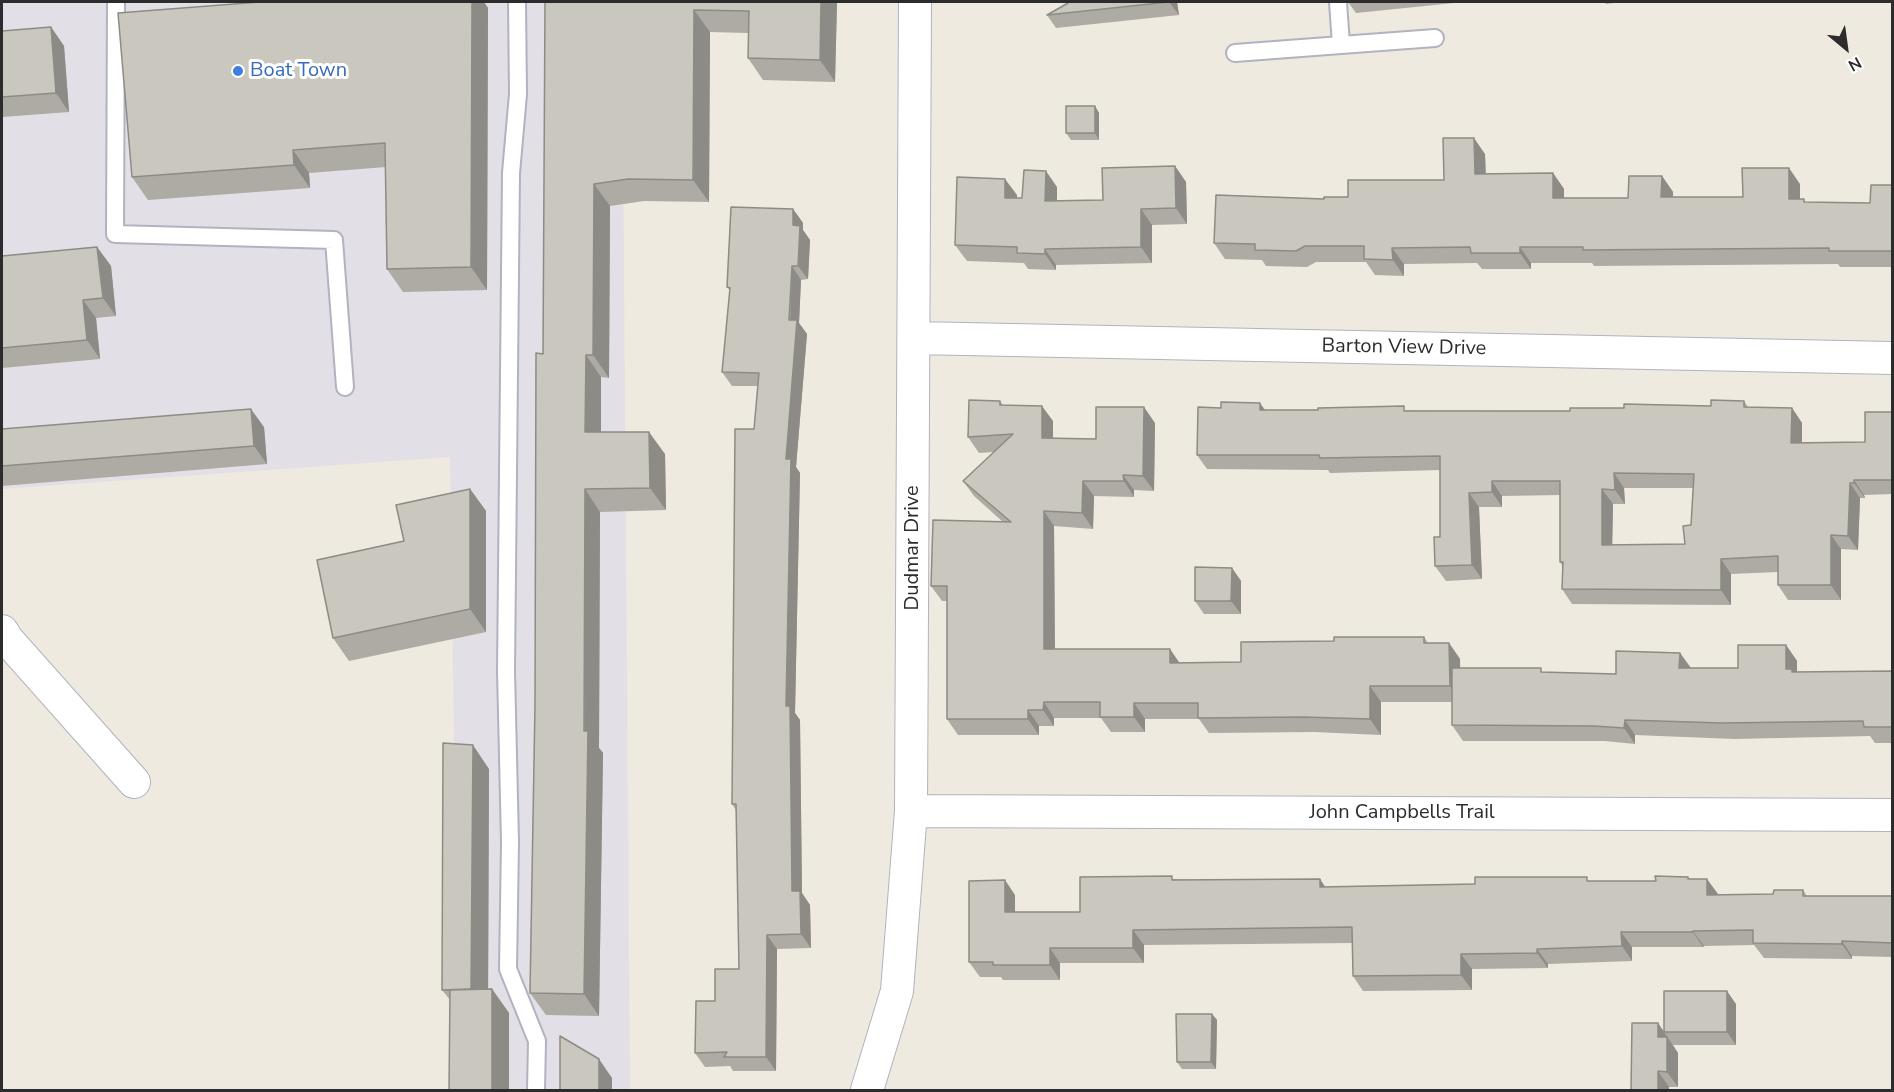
<!DOCTYPE html>
<style>
body{margin:0}
#map{position:relative;width:1894px;height:1092px;overflow:hidden;background:#eeeadf;font-family:"Nunito Sans",sans-serif}
canvas{display:block}
.frame{position:absolute;inset:0;border:3px solid #2c2c2c;pointer-events:none}
.north{position:absolute;left:1816px;top:18px;width:60px;height:60px;-webkit-text-stroke:4px #fff;paint-order:stroke;rotate:151deg;font-size:16px;font-weight:700;line-height:24px;text-align:center;color:#2c2c2c}
.north::after{content:'';display:block;margin:auto;width:21px;height:27px;background:#2c2c2c;clip-path:polygon(50% 0,100% 100%,50% 72%,0 100%)}
</style>
<div id="map">
<canvas width="1894" height="1092"></canvas>
<div class="frame"></div>
<div class="north">N</div>
</div>
<script>
const g = document.querySelector('canvas').getContext('2d');
g.lineJoin = 'round';
function fillPath(path, color) {
  g.fillStyle = color;
  g.fill(path, 'evenodd');
}
function strokePath(path, color, width, dash) {
  g.strokeStyle = color;
  g.lineWidth = width;
  g.lineCap = dash ? 'butt' : 'round';
  g.setLineDash(dash || []);
  g.stroke(path);
}
function write(font, color, halo, rows, align = 'center') {
  g.font = font + ' "Nunito Sans",sans-serif';
  g.lineWidth = 6;
  g.setLineDash([]);
  g.textBaseline = 'middle';
  g.strokeStyle = halo;
  g.fillStyle = color;
  for (const [text, x, y, turn = 0] of rows) {
    g.save();
    g.translate(x, y);
    g.rotate((+turn || 0) * Math.PI / 180);
    g.textAlign = isNaN(turn) ? turn : align;
    if (halo) g.strokeText(text, 0, 0);
    g.fillText(text, 0, 0);
    g.restore();
  }
}
fillPath(new Path2D(`
 M2 2H622L630 1090H459L450 457 2 489Z`), '#e2dfe6');
const service = new Path2D(`
 M116 2 115 234 334 240 345 387
 M517 2 518 94 511 173 506 671 510 842 508 969 537 1041 536 1090
 M1338 2 1341 45 1435 38
 M1235 53 1341 45`);
const minor = new Path2D(`
 M915 338 1892 358
 M2 631 7 639 134 782
 M911 811 1892 815
 M867 1090 897 991 911 811 915 2`);
strokePath(service, '#b2b2c0', 20);
strokePath(minor, '#b2b2c0', 34);
strokePath(service, '#fff', 16);
strokePath(minor, '#fff', 32);
fillPath(new Path2D(`
 M260 2H484L488 8 487 290 403 292 387 269 386 167 309 173 310 188 148 200 132 177Z
 M545 2H837L835 82 763 80 748 58V33L710 32 709 202 644 201 610 206 609 378 601 377V432L665 454 666 510 600 512 599 748 603 753 599 1016 546 1015 530 993 535 704 543 354Z
 M1068 2H1177L1179 15 1056 28 1047 15 1068 3Z
 M1348 2H1464L1356 13Z
 M1604 2H1622L1606 4Z
 M51 27 64 46 69 112 2 117V31Z
 M1095 106 1099 113V140H1071L1066 133Z
 M1485 154 1486 174 1553 173 1564 189V198H1628L1662 176 1673 192V197H1743L1800 184V199L1806 202 1870 203 1893 185V267H1840L1838 264 1594 266 1592 263H1531V269H1482L1477 263 1404 264V276L1375 275 1366 262H1316L1307 267 1266 266 1262 260 1225 259 1214 243 1324 199 1348 197 1444 180Z
 M1175 166 1186 182 1187 224 1152 225V263L1056 265V270L1028 269 1024 263 967 261 955 245 1017 195V198H1022L1057 187V201L1103 200Z
 M793 209 803 223V230L810 240 808 279 801 280 799 323 807 334 796 467 800 473 795 713 800 720 802 893 810 905 811 948 777 949 776 1071H733L730 1066 705 1067 695 1053 715 1001 739 969 736 810 732 804 754 429 758 386H732L722 372 730 291 727 287Z
 M97 247 111 266 116 316 96 318 100 359 2 368V256Z
 M1000 401 1003 405 1053 421V438L1096 439 1155 423 1154 491 1134 490V497L1094 496 1093 529 1054 526 1055 649 1180 663 1241 662 1334 641 1424 637 1428 643H1449L1460 659V668L1545 672 1616 674 1680 653 1690 668H1738L1786 645 1797 661V672L1893 671V743H1875L1870 736 1734 739 1635 735V744L1605 741H1463L1452 725V702H1381V735L1314 732 1209 733 1199 719H1145V732H1111L1101 718H1054V726H1039V735H958L947 719V601H942L931 586 1003 522 974 496 963 481 994 452 979 453 968 437Z
 M1744 401 1748 407 1792 408 1802 423V443L1865 442 1893 412V494L1864 495 1865 498H1860L1858 550 1841 549V600H1788L1778 585V572L1731 574V605L1572 604 1562 589V565L1560 562V495L1502 496V507H1479L1482 579 1446 581 1435 566 1440 537V470L1330 473 1328 470 1207 469 1197 455 1265 410 1570 411 1624 408 1711 406ZM1624 488H1693L1691 525 1685 544 1612 545 1613 504H1625Z
 M264 427 267 464 2 486V429Z
 M470 489 486 511V632L349 661 333 638 404 541Z
 M1232 568 1241 581V614H1204L1195 601Z
 M489 769 488 989H492L509 1013V1090H449L450 1000 442 990Z
 M1688 877 1689 879 1718 895 1773 894 1803 890 1807 896H1892L1893 886V957L1852 956V959L1764 958 1754 945 1704 946 1703 947H1632V961L1548 964V968L1472 969V990L1363 991 1353 976V943L1144 945V963H1060V980H1003L1001 977H980L969 962 1015 895V912H1080L1174 879 1326 887 1590 881H1656Z
 M1736 1004V1045H1673L1678 1053V1087H1669V1090H1631L1658 1023 1664 1032Z
 M1212 1014 1217 1020 1216 1069H1182L1177 1062Z`), '#adaba3');
fillPath(new Path2D(`
 M472 2H484L488 8 487 290 471 267Z
 M821 2H837L835 82 820 60Z
 M1169 2H1177L1179 15Z
 M694 10 710 32 709 202 693 180Z
 M51 27 64 46 69 112 56 93Z
 M1095 106 1099 113V140L1095 133Z
 M1474 138 1485 154 1486 190 1475 174Z
 M293 150 309 173 310 188 294 165Z
 M1175 166 1186 182 1187 224 1176 208Z
 M1789 168 1800 184V215L1789 199Z
 M1046 171 1057 187V217L1045 201Z
 M1553 173 1564 189V214L1553 198Z
 M1662 176 1673 192V213L1661 197Z
 M1005 179 1017 195 1016 214 1005 198Z
 M594 184 610 206 609 378 593 355Z
 M793 209 803 223V230L810 240 808 279 798 266 793 225Z
 M1141 209 1152 225V263L1141 247Z
 M97 247 111 266 116 316 103 298Z
 M1520 247 1531 263V269L1520 253Z
 M1392 248 1404 264V276L1393 260Z
 M1045 249 1056 265V270L1045 254Z
 M792 266 801 280 799 323 807 334 796 467 800 473 795 713 800 720 802 893 810 905 811 948 801 934 792 891 786 706V459Z
 M83 300 96 318 100 359 87 340Z
 M586 355 601 377V454L585 432Z
 M1260 403 1270 417 1260 410Z
 M1042 406 1053 421V454L1042 438Z
 M1144 407 1155 423 1154 491 1143 476Z
 M1792 408 1802 423V457L1791 443Z
 M251 409 264 427 267 464 254 446Z
 M649 432 665 454 666 510 650 488Z
 M1614 473 1624 488 1625 504 1615 490Z
 M1123 475 1134 490V497L1124 481Z
 M1854 480 1864 495 1865 498 1854 483Z
 M1083 481 1094 496 1093 529 1082 513Z
 M1492 481 1502 496V507L1492 492Z
 M1850 483 1860 498 1858 550 1848 536Z
 M470 489 486 511V632L470 609Z
 M585 489 600 512 599 748 603 753 599 1016 584 994Z
 M1602 489 1613 504 1612 559 1602 545Z
 M1469 493 1479 507 1482 579 1472 565Z
 M1044 511 1054 526 1055 665 1044 649Z
 M1831 535 1841 549V600L1831 585Z
 M1721 559 1731 574V605L1721 590Z
 M1232 568 1241 581V614L1231 601Z
 M1449 643 1460 659 1461 702 1450 686Z
 M1786 645 1797 661V676L1786 669Z
 M1170 649 1181 665 1170 663Z
 M1680 653 1691 668H1679Z
 M1370 686 1381 702V735L1370 719Z
 M1044 702 1054 718V726L1043 710Z
 M1134 703 1145 719V732L1134 717Z
 M1028 710 1039 726V735L1028 719Z
 M1625 720 1635 735V744L1624 728Z
 M473 745 489 769 488 1013 471 989Z
 M1320 879 1330 894 1320 887Z
 M1707 879 1718 894V910L1707 895Z
 M1005 880 1015 895V927L1005 912Z
 M1133 930 1144 945V963L1133 948Z
 M1693 931 1704 946 1703 947 1693 932Z
 M1621 932 1632 947V961L1622 946Z
 M767 935 777 949 776 1071 766 1057Z
 M1842 941 1852 956V959L1842 944Z
 M1050 948 1060 963V980L1050 965Z
 M1537 949 1548 964V968L1537 953Z
 M1461 954 1472 969V990L1461 975Z
 M492 989 509 1013V1090H492Z
 M1727 991 1736 1004V1045L1727 1032Z
 M1212 1014 1217 1020 1216 1069 1211 1062Z
 M1658 1023 1678 1053V1087L1667 1072 1658 1037Z
 M599 1059 612 1078V1090H599Z
 M1658 1071 1669 1087V1090H1658Z`), '#8d8b85');
const building = new Path2D(`
 M260 2H472L471 267 387 269 385 143 293 150 294 165 132 177 118 13Z
 M545 2H821L820 60 748 58 749 11 694 10 693 180 628 179 594 184 593 355H586L585 432H649L650 488 585 489 584 731H588L584 994 530 993 535 704 536 353 543 354Z
 M1068 2H1169L1047 15 1068 3Z
 M51 27 56 93 2 97V31Z
 M1066 106H1095V133H1066Z
 M1443 138H1474L1475 174 1553 173V198H1628L1629 176H1662L1661 197H1743L1742 168H1789V199H1804V202L1870 203 1871 185H1893V251H1829V248L1583 250V247H1520V253H1471L1470 247 1392 248 1393 260 1364 259V246H1305L1296 251 1255 250V244L1214 243 1216 195 1324 199V197H1348V180H1444Z
 M1175 166 1176 208 1141 209V247L1045 249V254L1017 253V247L955 245 957 177 1005 179V198H1022L1024 170 1046 171 1045 201 1103 200 1102 168Z
 M731 207 793 209V225L800 226 798 266H792L789 320H797L786 459H791L786 706H790L792 891H800L801 934 767 935 766 1057H724L727 1052 695 1053 696 1001H715V969H739L736 804H732L735 429H754L759 373 722 372 730 288 727 287Z
 M97 247 103 298 83 300 87 340 2 348V256Z
 M969 400 1000 401V405L1042 406V438L1096 439V407H1144L1143 476 1123 475 1124 481H1083L1082 513 1044 511V649H1170V663L1241 662V642L1334 641V637H1424V643H1449L1450 686H1370V719L1303 717 1198 718V703H1134V717H1100V702H1044L1043 710H1028V719H947V586H931L933 520 1011 522 963 481 1013 434 968 437Z
 M1711 400 1744 401V407L1792 408 1791 443 1865 442V412H1893V480H1854V483H1850L1848 536 1831 535V585H1778V556L1721 559V590L1562 589 1563 562H1560V481H1492V492L1469 493 1472 565 1435 566 1434 537H1440V456L1320 458 1319 455H1197L1198 407 1221 408V402L1260 403V410H1318V408L1404 406V411H1570V408H1624V404L1711 406ZM1614 473 1694 474 1691 525 1683 526 1685 544 1602 545V489L1615 490Z
 M251 409 254 446 2 466V429Z
 M470 489V609L333 638 317 560 404 541 396 505Z
 M1195 567 1232 568 1231 601H1195Z
 M1738 645H1786V669H1792V672L1893 671V727H1864L1863 721 1723 723 1625 720 1624 728 1594 726 1452 725V668H1541V672L1616 674V651L1680 653 1679 668H1738Z
 M443 743 473 745 471 989 442 990Z
 M1172 876V880L1320 879V887L1475 884V877H1587V881H1656L1655 876 1688 877V879H1707V895L1773 894 1774 890H1803V896H1892L1893 886V943L1842 941V944L1753 943V930L1693 931V932H1621L1622 946 1537 949V953L1461 954V975L1353 976 1352 927 1133 930V948H1050V965H993V962H969V881L1005 880V912H1080V877Z
 M492 989V1090H449L450 990Z
 M1664 991H1727V1032H1664Z
 M1176 1014H1212L1211 1062H1177Z
 M1632 1023H1658V1037H1667V1072L1658 1071V1090H1631Z
 M560 1036 599 1059V1090H560Z`);
fillPath(building, '#c9c7be');
strokePath(building, '#8d8b85', 1.5);
for (const [x, y, r, color] of [
 [238,71,6,"#3f7fe0"]
]) {
  const dot = new Path2D();
  dot.arc(x, y, r, 0, 2 * Math.PI);
  g.fillStyle = color;
  g.fill(dot);
  strokePath(dot, '#fff', 2);
}
write('20px', '#366cbe', '#fff', [
 ["Boat Town",250,71]
], 'left');
write('20px', '#2c2c2c', '#fff', [
 ["Barton View Drive",1404,348,1],
 ["Dudmar Drive",913,548,-90],
 ["John Campbells Trail",1402,813]
]);
</script>
